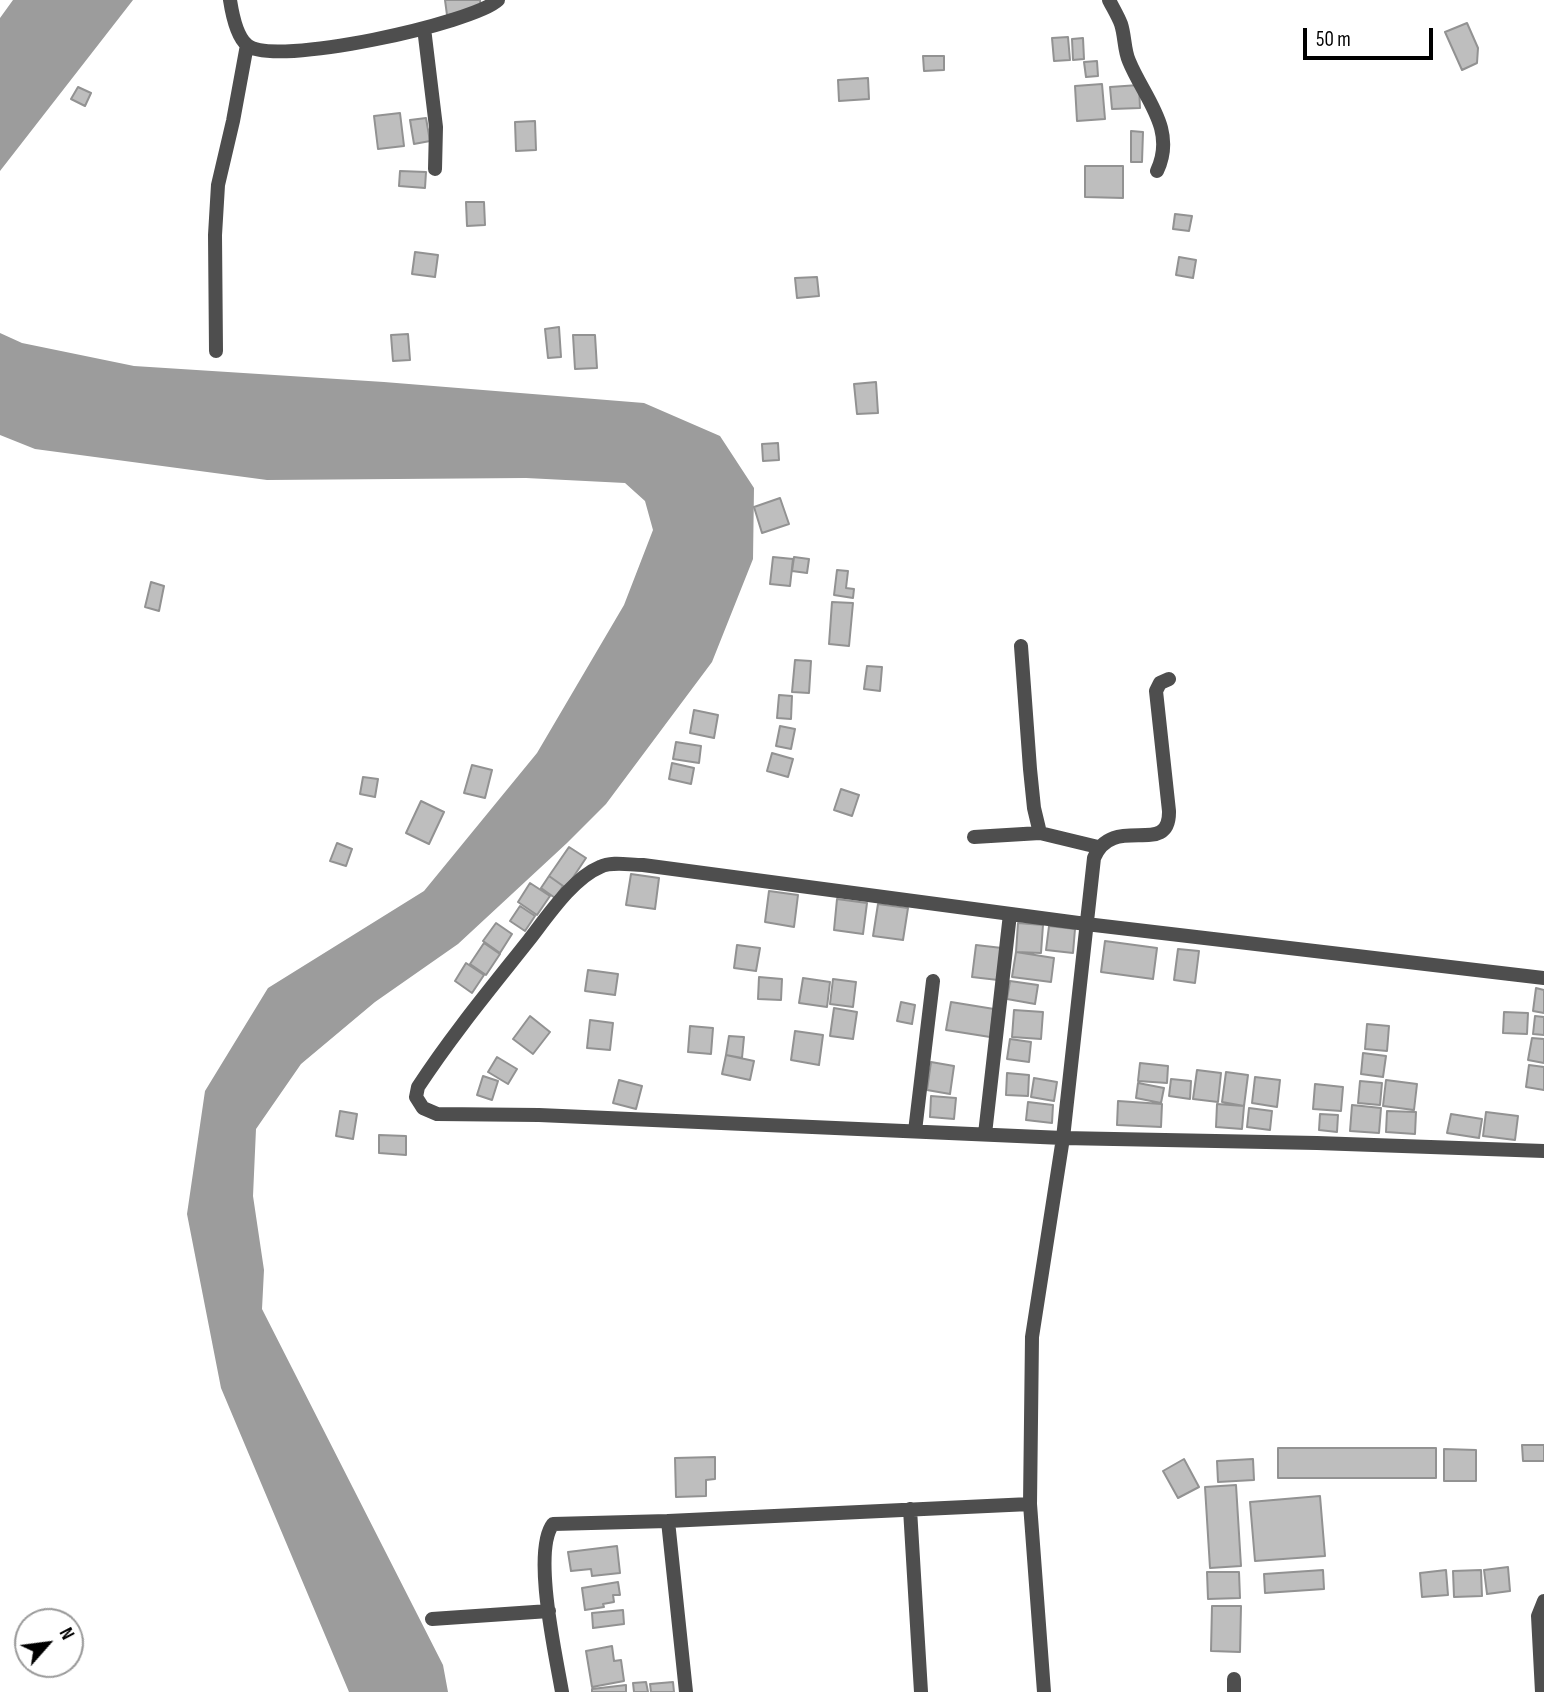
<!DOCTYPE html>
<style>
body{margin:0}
#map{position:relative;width:1544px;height:1692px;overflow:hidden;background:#fff;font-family:"Sofia Sans Condensed",sans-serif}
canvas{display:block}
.north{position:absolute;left:14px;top:1608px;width:70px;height:70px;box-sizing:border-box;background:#fff;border:2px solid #999;border-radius:50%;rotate:62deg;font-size:19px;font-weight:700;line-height:28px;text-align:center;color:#000}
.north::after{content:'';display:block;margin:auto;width:24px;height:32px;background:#000;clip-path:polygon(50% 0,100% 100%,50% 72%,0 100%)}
.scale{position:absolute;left:1303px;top:28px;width:130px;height:32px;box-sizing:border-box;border:4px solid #000;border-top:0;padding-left:9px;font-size:21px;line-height:24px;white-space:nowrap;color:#000;-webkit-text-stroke:5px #fff;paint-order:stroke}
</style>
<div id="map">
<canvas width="1544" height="1692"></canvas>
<div class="north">N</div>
<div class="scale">50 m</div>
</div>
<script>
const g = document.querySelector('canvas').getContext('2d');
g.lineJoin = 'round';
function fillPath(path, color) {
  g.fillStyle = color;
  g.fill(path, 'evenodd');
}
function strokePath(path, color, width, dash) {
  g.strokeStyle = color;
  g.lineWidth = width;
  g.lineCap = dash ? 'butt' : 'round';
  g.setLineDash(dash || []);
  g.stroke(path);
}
fillPath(new Path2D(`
 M13 0H133L0 171V18Z
 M0 333 22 343 134 366 384 382 644 403 720 436 754 488 753 559 712 662 606 804 567 843 458 944 375 1002 301 1064 256 1129 253 1196 264 1270 262 1309 443 1665 448 1692H349L221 1388 187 1214 205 1091 268 988 424 891 537 753 624 605 653 530 645 501 625 483 526 478 267 480 35 449 0 435Z`), '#9c9c9c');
const building = new Path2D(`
 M445 0H480L481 9 447 15Z
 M1467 23 1478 48 1477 63 1462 70 1445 32Z
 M1068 37 1070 60 1054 61 1052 38Z
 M1083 38 1084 59 1073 60 1072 39Z
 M923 56H944V70L924 71Z
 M1097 61 1098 76 1086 77 1084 62Z
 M868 78 869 99 839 101 838 80Z
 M1102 84 1105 119 1077 121 1075 86Z
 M1139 85 1140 108 1112 109 1110 87Z
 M78 87 91 93 85 106 71 99Z
 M400 113 404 146 378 149 374 116Z
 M426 118 430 141 414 144 410 120Z
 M535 121 536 150 516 151 515 122Z
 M1131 131 1143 132 1142 162H1131Z
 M1085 166H1123V198L1085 197Z
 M400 171 426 172 425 188 399 186Z
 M466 202H484L485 225 467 226Z
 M1175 214 1192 216 1189 231 1173 229Z
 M415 252 438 255 435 277 412 274Z
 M1179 257 1196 260 1193 278 1176 275Z
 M817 277 819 296 797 298 795 278Z
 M559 327 561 357 548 358 545 329Z
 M408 334 410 360 393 361 391 335Z
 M573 335H595L597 368 575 369Z
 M876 382 878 413 857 414 854 384Z
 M778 443 779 460 763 461 762 444Z
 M780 498 789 524 762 533 754 507Z
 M773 557 793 559 790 586 770 584Z
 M794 557 809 559 807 573 792 571Z
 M837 570 848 571 846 588 854 589 853 598 834 595Z
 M151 582 164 586 159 611 145 607Z
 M832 602 853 603 849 646 829 644Z
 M795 660 811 661 809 693 792 692Z
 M867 666 882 667 880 691 864 689Z
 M779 695 792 696 791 719 777 718Z
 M694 710 718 715 714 738 690 733Z
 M780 726 795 729 791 749 776 746Z
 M676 742 701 746 699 763 673 759Z
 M772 753 793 759 788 777 767 771Z
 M672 763 694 768 691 784 669 779Z
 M472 765 492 770 485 798 464 793Z
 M363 777 378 779 375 797 360 794Z
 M841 789 859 795 852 816 834 810Z
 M421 801 444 812 429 844 406 833Z
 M337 843 352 849 346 866 330 861Z
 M569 847 586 858 566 888 549 876Z
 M631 874 659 878 655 909 626 905Z
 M549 876 563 886 555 898 541 888Z
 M530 883 550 896 537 915 518 902Z
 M769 891 798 895 794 927 765 922Z
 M837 899 867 903 863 934 834 930Z
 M878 904 908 908 903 940 873 936Z
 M520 906 535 916 525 931 510 921Z
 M496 923 512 934 500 953 483 941Z
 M1018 923 1043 925 1041 953 1016 952Z
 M1049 926 1075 929 1073 953 1046 950Z
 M1105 941 1157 948 1153 979 1101 972Z
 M484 943 500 954 486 975 470 964Z
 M737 945 760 948 756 971 734 968Z
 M976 945 1002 948 998 980 972 977Z
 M1178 949 1199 951 1195 983 1174 980Z
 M1016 952 1054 958 1051 982 1012 977Z
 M466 963 484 975 472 993 455 981Z
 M588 970 618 974 615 995 585 991Z
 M759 977 782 979 781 1000 758 999Z
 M803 978 830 982 827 1007 799 1003Z
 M833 979 856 982 853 1007 830 1004Z
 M1010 981 1038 985 1035 1004 1007 999Z
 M1536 988 1544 990V1013L1533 1011Z
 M901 1002 915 1005 912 1024 897 1021Z
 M951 1002 994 1009 990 1037 946 1030Z
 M834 1008 857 1012 853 1039 830 1036Z
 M1014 1010 1043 1012 1041 1039 1012 1037Z
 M1504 1012 1528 1013 1527 1034 1503 1033Z
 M530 1016 550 1032 533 1054 513 1039Z
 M1535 1016 1544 1017V1035L1533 1034Z
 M590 1020 613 1023 610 1050 587 1048Z
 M1367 1024 1389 1026 1387 1051 1365 1049Z
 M690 1026 713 1028 711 1054 688 1052Z
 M795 1031 823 1035 819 1065 791 1060Z
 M729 1036 744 1037 742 1058 726 1055Z
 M1532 1038 1544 1039V1063L1528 1060Z
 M1010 1039 1031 1042 1029 1062 1007 1059Z
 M1363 1053 1386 1056 1383 1077 1361 1074Z
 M726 1055 754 1061 750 1080 722 1074Z
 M497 1057 517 1069 508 1084 488 1072Z
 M931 1062 954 1066 950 1094 927 1090Z
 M1140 1063 1168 1066 1167 1083 1138 1081Z
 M1529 1065 1544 1067V1090L1526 1087Z
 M1197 1070 1221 1073 1218 1102 1193 1099Z
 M1226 1072 1248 1075 1244 1106 1222 1102Z
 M1007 1073 1029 1075 1028 1096 1006 1095Z
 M483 1076 498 1081 492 1100 477 1095Z
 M1255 1077 1280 1080 1277 1107 1252 1103Z
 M1034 1078 1057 1082 1054 1101 1031 1097Z
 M1171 1079 1191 1081 1190 1099 1169 1096Z
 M619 1080 642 1086 636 1109 613 1103Z
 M1386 1080 1417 1084 1414 1110 1383 1106Z
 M1360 1081 1382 1083 1380 1105 1358 1103Z
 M1138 1083 1164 1088 1161 1103 1136 1098Z
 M1315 1084 1343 1087 1341 1111 1313 1109Z
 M931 1096 956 1098 954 1119 930 1117Z
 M1118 1101 1162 1104 1161 1127 1117 1125Z
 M1028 1102 1053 1105 1052 1123 1026 1120Z
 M1217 1104 1244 1106 1242 1129 1216 1127Z
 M1352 1105 1381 1108 1379 1133 1350 1131Z
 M1249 1108 1272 1111 1270 1130 1247 1127Z
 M340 1111 357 1114 353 1139 336 1136Z
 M1387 1111 1416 1112 1415 1134 1386 1132Z
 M1486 1112 1518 1116 1515 1140 1483 1136Z
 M1320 1114 1338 1115 1337 1132 1319 1130Z
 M1451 1114 1482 1119 1479 1138 1447 1133Z
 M379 1135 406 1136V1155L379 1153Z
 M1522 1445H1544V1461H1523Z
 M1278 1448H1436V1478H1278Z
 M1444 1449 1476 1450V1481H1444Z
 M715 1457V1479L706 1480V1496L676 1497 675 1458Z
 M1184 1459 1199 1487 1178 1498 1163 1471Z
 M1253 1459 1254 1480 1218 1482 1217 1461Z
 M1236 1485 1241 1566 1210 1568 1205 1487Z
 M1320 1496 1325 1556 1255 1561 1250 1502Z
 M617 1546 620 1573 592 1576 591 1569 571 1571 568 1552Z
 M1508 1567 1510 1591 1487 1594 1484 1570Z
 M1323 1570 1324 1589 1265 1593 1264 1574Z
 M1446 1570 1448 1595 1422 1597 1420 1573Z
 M1481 1570 1482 1596 1454 1597 1453 1571Z
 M1207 1572H1239L1240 1598 1208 1599Z
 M618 1582 620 1595H613L614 1602 603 1604 604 1607 585 1610 582 1588Z
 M1212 1606H1241L1240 1652 1211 1651Z
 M623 1610 624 1624 593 1628 592 1613Z
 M612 1646 614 1661 621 1660 624 1681 592 1687 586 1651Z
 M646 1682 648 1692H634L633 1683Z
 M673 1682 674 1692H651L650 1684Z
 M626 1685V1692H592V1689Z`);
fillPath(building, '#bebebe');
strokePath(building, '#929292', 2);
strokePath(new Path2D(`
 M230 0C232 13 236 36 247 45 273 68 474 23 498 0
 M1109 0C1113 8 1118 16 1121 24 1125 36 1124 50 1129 61 1144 98 1177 129 1157 171
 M424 28 436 127 435 169
 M216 351 215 235 218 185 233 121 247 45
 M1021 646 1030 769 1034 808 1040 833
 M974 837 1040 833 1098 847
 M1544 978 1086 924 643 865C629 865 612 861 600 867 573 878 547 917 529 940 491 988 452 1035 418 1087L416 1097 423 1108 437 1114 539 1115 1063 1138 1317 1143 1544 1151
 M915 1131 933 981
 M985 1134 1010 914
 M910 1509 921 1692
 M668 1521 686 1692
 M432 1619 549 1611
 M1234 1679V1692
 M562 1692C556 1656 532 1551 553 1524L668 1521 1030 1504
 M1044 1692 1030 1504 1032 1337 1063 1138 1094 858C1113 812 1170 859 1169 811L1156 691 1160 683 1169 679
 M1542 1692 1538 1616 1544 1601`), '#4e4e4e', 14);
</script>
